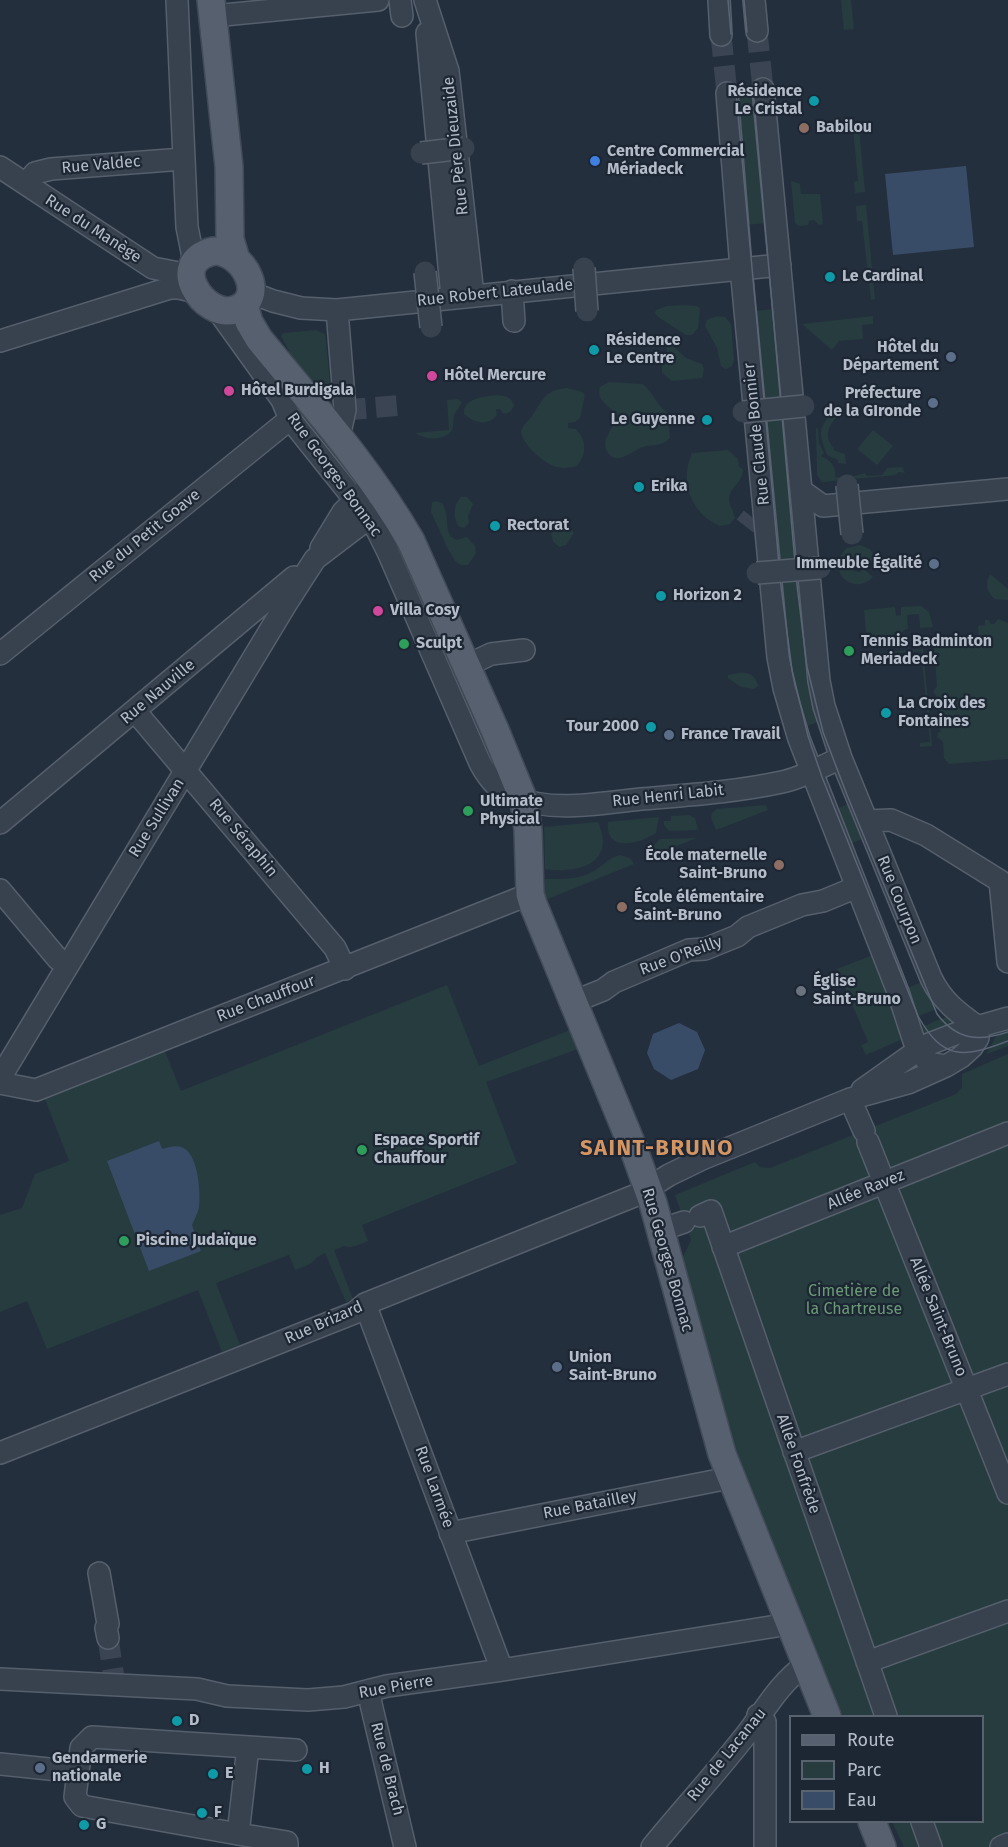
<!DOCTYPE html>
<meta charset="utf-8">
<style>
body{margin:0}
#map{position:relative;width:1008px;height:1847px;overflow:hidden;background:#242f3e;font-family:"Fira Sans",sans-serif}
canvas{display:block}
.legend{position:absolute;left:789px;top:1715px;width:195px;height:108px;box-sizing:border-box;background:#1d2633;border:2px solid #59626f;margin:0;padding:8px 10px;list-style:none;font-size:18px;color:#b4bcc9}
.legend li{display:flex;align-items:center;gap:12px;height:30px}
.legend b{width:30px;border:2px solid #59626f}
</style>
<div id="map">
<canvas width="1008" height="1847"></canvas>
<ul class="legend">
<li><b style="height:8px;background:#56606e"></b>Route</li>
<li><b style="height:16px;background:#263c3f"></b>Parc</li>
<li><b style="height:16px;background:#394c67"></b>Eau</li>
</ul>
</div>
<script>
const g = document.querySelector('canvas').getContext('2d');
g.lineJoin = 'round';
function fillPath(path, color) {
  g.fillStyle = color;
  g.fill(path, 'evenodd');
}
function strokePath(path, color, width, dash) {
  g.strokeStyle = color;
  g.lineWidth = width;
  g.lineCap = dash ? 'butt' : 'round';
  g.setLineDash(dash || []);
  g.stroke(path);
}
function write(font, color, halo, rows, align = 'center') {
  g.font = font + ' "Fira Sans",sans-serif';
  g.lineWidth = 4.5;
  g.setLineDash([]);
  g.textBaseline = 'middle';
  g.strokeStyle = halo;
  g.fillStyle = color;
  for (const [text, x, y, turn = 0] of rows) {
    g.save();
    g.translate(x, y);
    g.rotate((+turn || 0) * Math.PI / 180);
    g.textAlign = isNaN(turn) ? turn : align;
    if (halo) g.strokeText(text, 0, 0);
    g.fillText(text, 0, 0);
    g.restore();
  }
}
fillPath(new Path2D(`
 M841 0H851L854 29 844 30Z
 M756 90 768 223 744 225 733 92Z
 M859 128 865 192 855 193 854 182 858 181 853 129Z
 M791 181 800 184 801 194H820L823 224 819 225 814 220 809 221 808 225 799 226 795 223Z
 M866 205 875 299 871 300 862 221H857L856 206Z
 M683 305 697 306 700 308 698 328 692 335H686L658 317 655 313 656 310 667 306Z
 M777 309 824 720 801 728 793 700 752 311Z
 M717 316 725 317 731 324 734 361 732 366 726 369 721 366 717 348 705 326 707 320Z
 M873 316V324L862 325 863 339 839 341 832 350 802 324Z
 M316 330 325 334 326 341 331 394 329 399 326 401 306 383 281 336 283 333Z
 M667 343 671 344 686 358 702 364 704 369 702 378 672 381 662 373V365L666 359Z
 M609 382 642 384C653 391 654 403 668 413L670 438C661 447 654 444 643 447 634 450 614 469 606 449 602 438 615 427 616 417 612 405 595 402 600 387Z
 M567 388 582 392 585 395 580 418 575 422 568 423V428L576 429C587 442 587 453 577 466 570 468 560 469 553 466 542 461 522 444 521 431 523 425 528 421 532 416 543 399 545 390 567 388Z
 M498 395C506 396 512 397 514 406L510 412 504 414 500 409H496L497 415C487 427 474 423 464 414 463 398 485 396 498 395Z
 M457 399 462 402 454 415 453 426 451 432C440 441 427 440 415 433L449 430 447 400Z
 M837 406 842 410C831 423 821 434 834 448L833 450 845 454 846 464 838 463V460L827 455C817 429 819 429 837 406Z
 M816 428 818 429 819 443 824 453 821 456C830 460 837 467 835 477L848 478 865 473 867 476 882 475 887 468 902 467 905 473 899 472 895 475 822 482 817 475Z
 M873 430 893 446 877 465 857 449Z
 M728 450 738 459 739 467 743 469C743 483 730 486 729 499 729 506 734 511 735 518L730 524 720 526C691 514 679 482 692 453Z
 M461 497H467L473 504 468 516 469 523 464 528 458 526C453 516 453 506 461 497Z
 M435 501 442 503C449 513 445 526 450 536L456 540 467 537 475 546 476 553 468 565H461L455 561 448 549 431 512 432 503Z
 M561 527 570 529 574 533 566 545 559 547 553 541 551 534 554 529Z
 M860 545 870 549 878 562 865 564 860 557 852 560 850 563 854 571 859 572 864 569 873 577C852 598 824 569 847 548Z
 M990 574 1008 589V600L995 599C986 592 985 584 990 574Z
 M921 606 929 612 933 627 920 628 919 614 907 615 908 629 904 630 894 641 867 643 864 610 895 607 896 616 901 615V607Z
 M998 619 1008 623V759L949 764 944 758 943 742 937 737 938 733 941 731 936 724 940 718 938 698 933 692 937 686 934 646 939 641 951 640 952 644 960 643V640L966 644H969L972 638H979L978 626 985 625V620H989L991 624H994Z
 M923 649 932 746 920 747V743L930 742 921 651 862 656V654Z
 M738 673C748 672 756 675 758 686L754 689 741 687 728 678V675Z
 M855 801 869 836 845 846 832 811Z
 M766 805 768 810 716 830 711 818 712 813 717 809Z
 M689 815 695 818 698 830 669 831 664 825V821H671V816Z
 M659 817 656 833C639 844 605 853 608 822Z
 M598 822C617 864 577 874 545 869L544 827Z
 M696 838 648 858 649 850 660 839Z
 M620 855 630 858 634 864 545 900V879C561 879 577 880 592 872 603 866 608 858 620 855Z
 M873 955 905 1038 866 1055 861 1045 868 1042 837 969Z
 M927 980 942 1007 913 1018 902 990Z
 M447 985 479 1066 570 1030 578 1049 486 1082 517 1163 362 1225 368 1241C360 1244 352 1249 344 1246L334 1250 353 1299 346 1302 325 1253 317 1257C313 1264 303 1267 295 1270L289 1255 216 1283 240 1345 222 1352 198 1290 47 1349 27 1301 0 1312V1215L22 1208 35 1174 69 1161 45 1099 165 1051 181 1091Z
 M950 1015 959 1028 923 1042 917 1029Z
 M1008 1028V1046L987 1054 996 1036Z
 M1008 1054V1847H904L892 1822H982V1716H843L735 1451 682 1259 691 1240 675 1195 755 1162 760 1167 770 1168 956 1094 962 1088V1074Z`), '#263c3f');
fillPath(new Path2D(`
 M966 166 974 247 893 255 885 174Z
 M679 1023 697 1032 705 1050 698 1069 671 1080 654 1069 647 1053 653 1034Z
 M159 1141 162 1149C170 1147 179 1144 185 1149 198 1157 201 1193 199 1207 198 1213 194 1220 192 1225L201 1251 149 1271 107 1161Z`), '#394c67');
strokePath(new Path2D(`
 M757 31 763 89
 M721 35 727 93
 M345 410 404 405
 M745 526 752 517
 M108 1638 114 1678`), '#3a4453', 21, [21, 10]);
const minor = new Path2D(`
 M177 0 187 227 194 262
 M400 0 402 16
 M425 0 448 71 473 295
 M719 0 721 35
 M754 0 757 31
 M213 16 378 0
 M427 33 452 297
 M763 89 819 681 824 706 841 758 931 978C942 1001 958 1013 978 1027
 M727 93 741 268 778 657 784 688 799 739 898 992 914 1041 926 1060 933 1064 946 1066
 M0 167 153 268 179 273 191 279
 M26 184 35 173 51 169 183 159
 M512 291 514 321
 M252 293 273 301 301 308 337 310 780 265
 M216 308 282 400 290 419 354 499 377 530 388 552 480 763C488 778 498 791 514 797 553 813 600 803 641 799 688 795 736 792 782 782 802 778 822 766 841 758
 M337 310 345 410 339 437
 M0 341 170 288H179L196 292
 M802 491 823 506 1008 489
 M321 548 343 512 363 492
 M0 654 290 419
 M466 666 491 654 524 650
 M135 711 335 948 345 969
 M867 821 891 820 926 835 1000 881 1008 962
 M0 823 294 577
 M0 890 58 959 67 965
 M573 1002 603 990 614 982 689 950 705 949 737 936 748 927 802 905 823 901 857 887
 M0 1078 286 604 315 559 378 511
 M0 1083 36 1090 530 894
 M862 1090 924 1046 963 1031 1008 1018
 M850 1099 864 1131
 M868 1142 1008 1493
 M700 1216 711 1211 886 1716
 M660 1230 684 1222
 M723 1247 1008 1133
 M365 1304 502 1670
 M794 1452 1008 1374
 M0 1453 354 1313 365 1304 639 1194 669 1175 702 1159 850 1099 908 1083 946 1066 961 1057 972 1047 978 1038V1027
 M450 1533 719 1480 730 1475
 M99 1573 108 1624 106 1628 108 1638
 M867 1662 1008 1611
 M0 1679 197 1689 227 1696 308 1700 344 1697 387 1686 502 1670 789 1624
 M370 1690 371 1704 405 1847
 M758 1715 765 1722V1847
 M248 1747 238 1834 287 1842V1847
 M0 1764 78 1772 81 1748 92 1737 296 1750
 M78 1772 75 1797 82 1806 238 1834
 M922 1822 931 1847
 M652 1847C684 1808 718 1771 749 1731 766 1708 781 1682 805 1665
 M1001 1847 1008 1844`);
const major = new Path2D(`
 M211 0 229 167 230 239 235 256
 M214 251C244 251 269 299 234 310 205 319 165 262 214 251Z
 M244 305 249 322 259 339C312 404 369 468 411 541L495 730 524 801 528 830 530 894 533 904 634 1150 653 1203 722 1454 827 1716
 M872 1822 882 1847`);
strokePath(minor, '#565f6c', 24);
strokePath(major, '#414a57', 30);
strokePath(minor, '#38414e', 21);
strokePath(major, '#56606e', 27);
strokePath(new Path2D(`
 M728 0 731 34
 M744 0 747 32
 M753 90 797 585 807 667 823 732 847 795 937 1014C957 1040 978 1042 1008 1032
 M736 92 781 586 792 670 808 736 822 777 918 1016C943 1061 964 1058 1008 1041`), '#5a6575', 1.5);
const minorBridge = new Path2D(`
 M421 153 464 148
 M584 268 587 311
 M425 272 431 327
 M743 412 804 406
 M847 485 852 534
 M757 573 820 568`);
strokePath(minorBridge, '#565f6c', 24, []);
strokePath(minorBridge, '#38414e', 21);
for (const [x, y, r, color] of [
 [814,101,6,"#0f9aa8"],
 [804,128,6,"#8d6e63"],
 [595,161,6,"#3f7fe0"],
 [830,277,6,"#0f9aa8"],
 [594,350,6,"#0f9aa8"],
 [951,357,6,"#5c6f8a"],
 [432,376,6,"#d1479c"],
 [229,391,6,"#d1479c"],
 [933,403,6,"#5c6f8a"],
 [707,420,6,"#0f9aa8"],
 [639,487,6,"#0f9aa8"],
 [495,526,6,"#0f9aa8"],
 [934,564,6,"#5c6f8a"],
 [661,596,6,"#0f9aa8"],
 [378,611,6,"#d1479c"],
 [404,644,6,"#2e9e5b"],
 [849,651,6,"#2e9e5b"],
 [886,713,6,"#0f9aa8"],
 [651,727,6,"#0f9aa8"],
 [669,735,6,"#5c6f8a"],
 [468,811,6,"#2e9e5b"],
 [779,865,6,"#8d6e63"],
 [622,907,6,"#8d6e63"],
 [801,991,6,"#6b7280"],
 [362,1150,6,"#2e9e5b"],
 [124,1241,6,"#2e9e5b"],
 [557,1367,6,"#5c6f8a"],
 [177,1721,6,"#0f9aa8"],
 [40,1768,6,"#5c6f8a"],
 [307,1769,6,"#0f9aa8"],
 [213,1774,6,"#0f9aa8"],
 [202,1813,6,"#0f9aa8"],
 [84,1825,6,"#0f9aa8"]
]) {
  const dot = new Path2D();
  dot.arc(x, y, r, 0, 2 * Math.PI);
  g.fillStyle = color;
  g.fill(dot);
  strokePath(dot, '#1d2633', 2);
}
write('bold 16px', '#b4bcc9', '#1d2633', [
 ["Résidence",802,92,"right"],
 ["Le Cristal",802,110,"right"],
 ["Babilou",816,128],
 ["Centre Commercial",607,152],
 ["Mériadeck",607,170],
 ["Le Cardinal",842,277],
 ["Résidence",606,341],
 ["Le Centre",606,359],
 ["Hôtel du",939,348,"right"],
 ["Département",939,366,"right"],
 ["Hôtel Mercure",444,376],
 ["Hôtel Burdigala",241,391],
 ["Préfecture",921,394,"right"],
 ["de la GIronde",921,412,"right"],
 ["Le Guyenne",695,420,"right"],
 ["Erika",651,487],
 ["Rectorat",507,526],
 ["Immeuble Égalité",922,564,"right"],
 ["Horizon 2",673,596],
 ["Villa Cosy",390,611],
 ["Tennis Badminton",861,642],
 ["Meriadeck",861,660],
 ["Sculpt",416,644],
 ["La Croix des",898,704],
 ["Fontaines",898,722],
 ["Tour 2000",639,727,"right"],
 ["France Travail",681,735],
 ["Ultimate",480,802],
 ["Physical",480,820],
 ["École maternelle",767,856,"right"],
 ["Saint-Bruno",767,874,"right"],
 ["École élémentaire",634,898],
 ["Saint-Bruno",634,916],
 ["Église",813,982],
 ["Saint-Bruno",813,1000],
 ["Espace Sportif",374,1141],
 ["Chauffour",374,1159],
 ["Piscine Judaïque",136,1241],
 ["Union",569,1358],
 ["Saint-Bruno",569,1376],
 ["D",189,1721],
 ["Gendarmerie",52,1759],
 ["nationale",52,1777],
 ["H",319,1769],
 ["E",225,1774],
 ["F",214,1813],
 ["G",96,1825]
], 'left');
write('16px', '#b4bcc9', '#1d2633', [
 ["Rue Père Dieuzaide",456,146,-96],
 ["Rue Valdec",101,165,-5],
 ["Rue du Manège",93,229,33],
 ["Rue Robert Lateulade",495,293,-6],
 ["Rue Claude Bonnier",757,434,-96],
 ["Rue Georges Bonnac",334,475,54],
 ["Rue du Petit Goave",145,536,-39],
 ["Rue Nauville",158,692,-40],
 ["Rue Henri Labit",668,796,-6],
 ["Rue Sullivan",157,818,-58],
 ["Rue Séraphin",243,838,50],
 ["Rue Courpon",899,900,68],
 ["Rue O'Reilly",681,956,-20],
 ["Rue Chauffour",266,999,-21],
 ["Allée Ravez",866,1190,-22],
 ["Rue Georges Bonnac",667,1260,74],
 ["Allée Saint-Bruno",938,1317,68],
 ["Rue Brizard",324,1323,-24],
 ["Allée Fonfrède",798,1464,71],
 ["Rue Larmée",434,1487,70],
 ["Rue Batailley",590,1505,-11],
 ["Rue Pierre",396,1687,-10],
 ["Rue de Lacanau",727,1755,-51],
 ["Rue de Brach",387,1769,76]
]);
write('16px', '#6b9a76', '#1d2633', [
 ["Cimetière de",854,1292],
 ["la Chartreuse",854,1310]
]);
g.letterSpacing = '1.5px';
write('bold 22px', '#d59563', '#1d2633', [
 ["SAINT-BRUNO",657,1149]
]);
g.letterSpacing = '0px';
</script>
